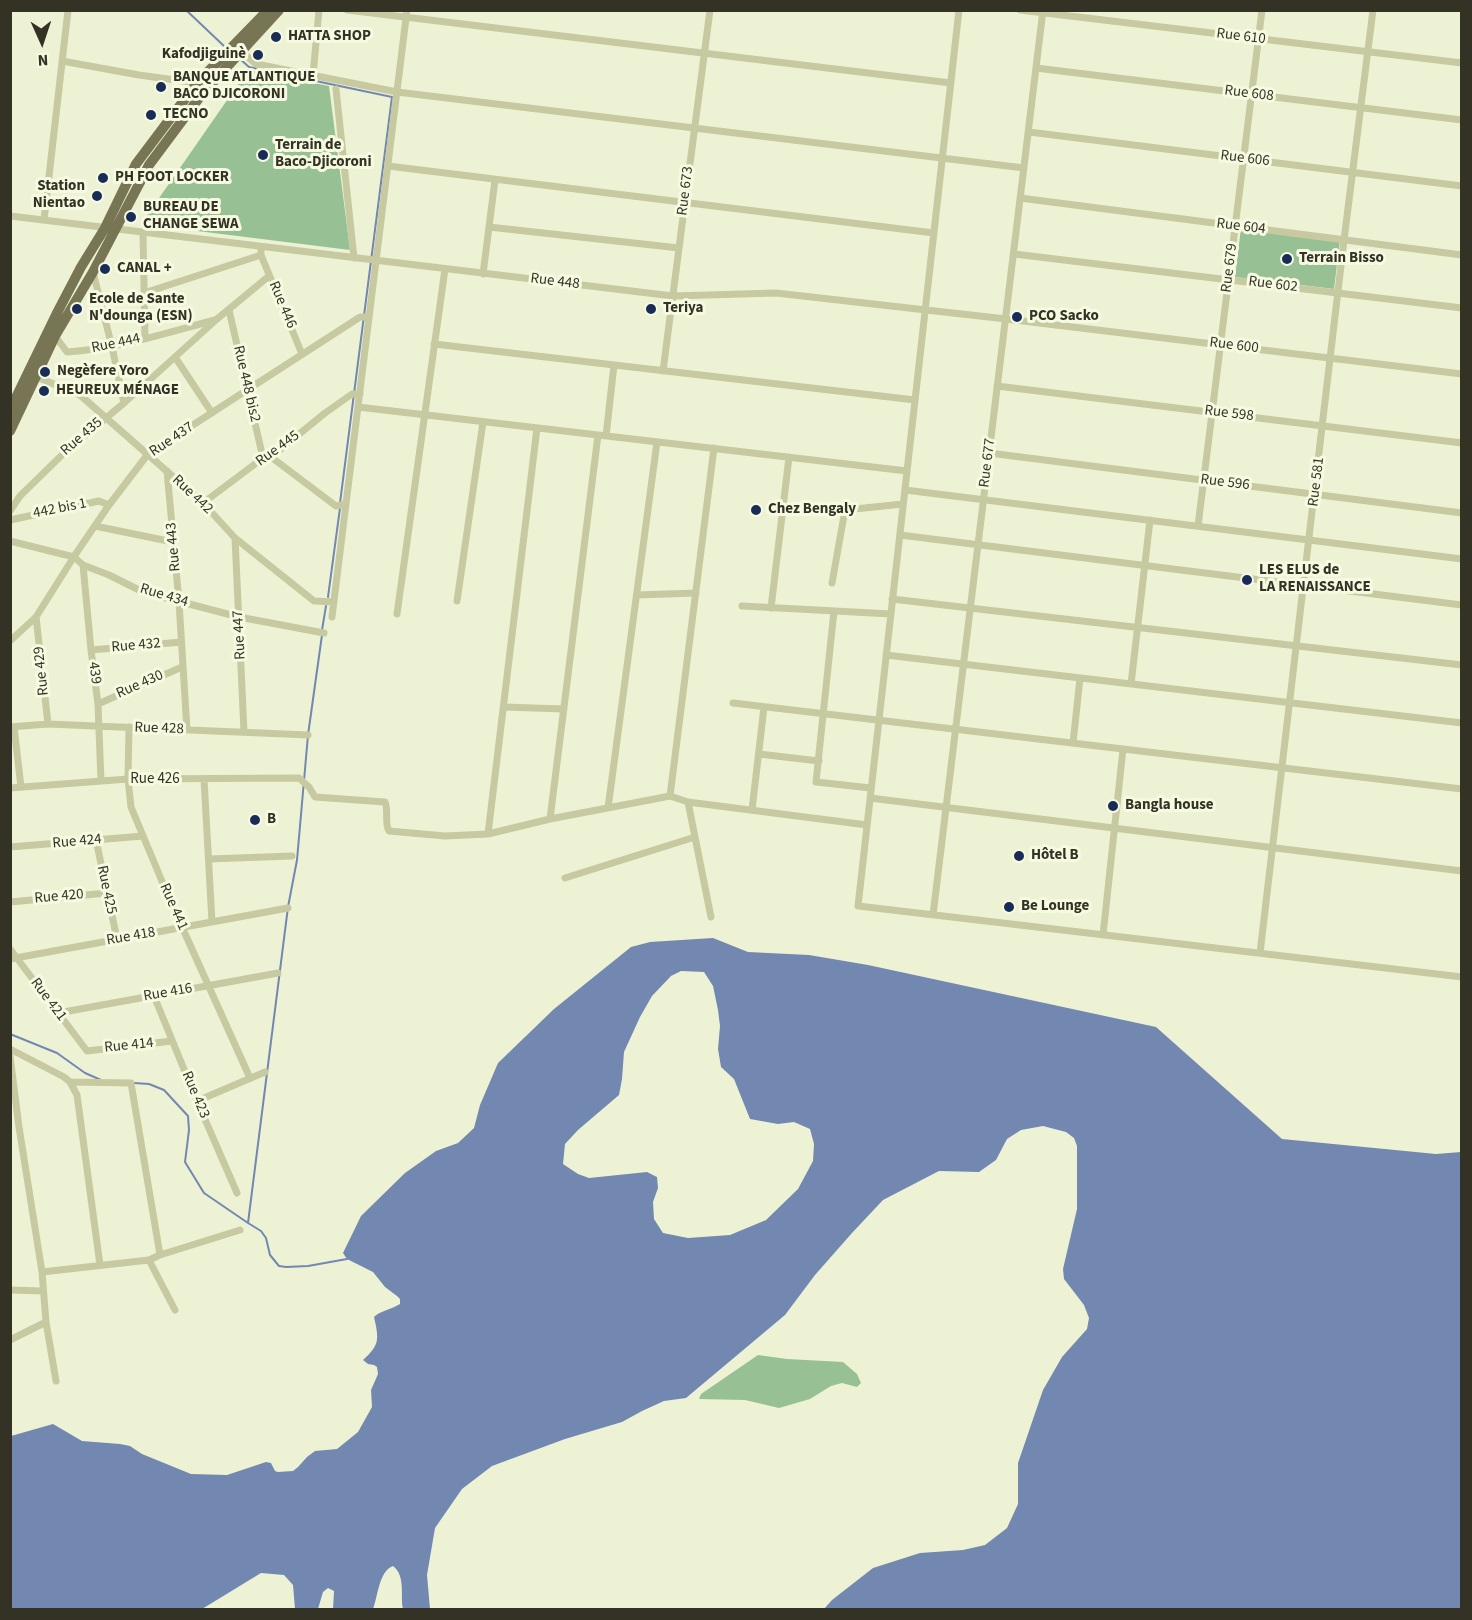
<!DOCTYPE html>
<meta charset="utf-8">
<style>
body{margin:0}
#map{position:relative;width:1472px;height:1620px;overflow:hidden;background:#eef2d5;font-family:"Source Sans 3",sans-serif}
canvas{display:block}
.frame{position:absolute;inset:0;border:12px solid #343224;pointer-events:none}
.north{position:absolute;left:12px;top:12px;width:60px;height:60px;-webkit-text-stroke:4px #f6fae1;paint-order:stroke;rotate:177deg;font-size:16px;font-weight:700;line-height:24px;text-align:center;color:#343224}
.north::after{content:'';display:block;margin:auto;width:21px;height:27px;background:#343224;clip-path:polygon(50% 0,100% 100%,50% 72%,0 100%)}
</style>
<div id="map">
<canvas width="1472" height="1620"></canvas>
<div class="frame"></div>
<div class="north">N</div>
</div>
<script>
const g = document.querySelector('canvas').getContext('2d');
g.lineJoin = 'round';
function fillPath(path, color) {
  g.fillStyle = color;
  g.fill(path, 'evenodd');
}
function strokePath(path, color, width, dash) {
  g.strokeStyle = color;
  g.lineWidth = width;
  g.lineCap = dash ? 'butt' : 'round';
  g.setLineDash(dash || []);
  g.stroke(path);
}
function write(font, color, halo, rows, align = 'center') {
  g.font = font + ' "Source Sans 3",sans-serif';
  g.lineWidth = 6;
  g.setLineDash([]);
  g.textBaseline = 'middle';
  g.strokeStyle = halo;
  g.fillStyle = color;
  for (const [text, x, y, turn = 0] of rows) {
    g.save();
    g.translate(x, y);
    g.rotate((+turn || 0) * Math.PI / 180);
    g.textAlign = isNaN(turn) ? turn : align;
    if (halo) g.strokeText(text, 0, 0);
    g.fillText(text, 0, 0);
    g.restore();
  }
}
fillPath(new Path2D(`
 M248 70 329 86 350 250 141 224Z
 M1241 228 1340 240 1334 289 1235 277Z
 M758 1355 787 1359 843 1362 857 1374 861 1383 857 1387 842 1383 831 1386 810 1399 779 1408 745 1400 699 1399 701 1394Z`), '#97c194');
fillPath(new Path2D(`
 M713 938 748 952 809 955 868 965 1156 1027 1282 1139 1436 1154 1461 1152V1609H824L832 1600 873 1568 920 1553 963 1550 985 1545 1007 1528 1018 1504V1463L1043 1390 1062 1357 1087 1329 1089 1318 1084 1305 1064 1279 1063 1269 1077 1209V1146L1074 1138 1066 1132 1043 1126 1021 1130 1007 1139 996 1160 979 1172 939 1171 883 1200 852 1233 815 1275 785 1315 686 1398 664 1401 642 1411 622 1422 565 1439 492 1466 462 1489 435 1528 427 1575 430 1609H403C400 1596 406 1576 393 1566 379 1571 378 1596 373 1609H333L334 1591 328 1588 323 1592 318 1609H295L293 1585 284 1575 261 1573 202 1609H11V1436L53 1424 82 1441 120 1444 130 1446 142 1454 191 1474 227 1475 266 1462 271 1463 275 1471 278 1472 293 1471 298 1467 307 1457 315 1451 337 1449 358 1432 372 1407 371 1390 378 1374 377 1367 374 1365 368 1364 363 1360C380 1345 379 1339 374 1317 378 1312 392 1309 400 1304V1299L397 1296 385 1287 373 1272 347 1259 343 1253 361 1216 405 1173 436 1151 458 1143 474 1128 480 1105 498 1063 554 1009 631 947 650 942ZM681 971 704 972 713 986 718 1010 720 1026 718 1049 721 1067 734 1079 750 1119 778 1124 794 1122 810 1129 814 1144 813 1161 798 1189 766 1220 730 1235 688 1238 663 1233 654 1219 653 1202 658 1188 657 1177 647 1172 589 1178 578 1174 563 1164 565 1144 578 1130 619 1095 622 1079 624 1052 640 1017 652 996 671 976Z`), '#7288b0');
strokePath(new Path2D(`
 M186 10 224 46
 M240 59 249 67 392 97 340 503
 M328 597 340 508
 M322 630 326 606
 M10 1034 57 1053 85 1073 101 1080
 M134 1083 149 1084 164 1090 188 1116 189 1130 185 1162 204 1193 248 1223 261 1231 266 1238 270 1255 279 1266 286 1267 308 1266 347 1259
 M248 1223 288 907 297 860 308 735 322 635`), '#7288b0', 2);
strokePath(new Path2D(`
 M347 10 951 83
 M959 10 858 906 1462 977
 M1020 10 1462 63
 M241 51 256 64 397 92 1024 168
 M62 61 139 75 197 83
 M1036 68 1462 120
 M313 75 319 10
 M336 89 354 258
 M1029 132 1462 186
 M388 166 934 233
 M1020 198 1462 255
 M10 216 673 296 776 293 1006 319 1462 374
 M44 220 68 10
 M489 227 679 248
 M143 233 145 338
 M261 251V255L302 354
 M1014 254 1462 308
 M93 272 112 347 124 403
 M483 274 495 180
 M144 293 261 255
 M229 310 263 458
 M55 336 67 352C117 349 166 333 215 320
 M434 344 915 400
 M175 357 212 413
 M663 371 710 10
 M37 377 80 395 203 503 235 538 314 601 334 602
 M997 386 1462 443
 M358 407 907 471
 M606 436 614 365
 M989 453 1462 513
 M271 457 336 506 346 504
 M167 471 179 602 187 730
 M905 490 1462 559
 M203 503 263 458 271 457 325 413 352 394H360
 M10 511 20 496 64 453 124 403 217 319 269 276
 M10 520 99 501 109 505
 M95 526 173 542
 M1198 526 1262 10
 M900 535 1462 605
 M235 538 244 732
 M10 541 74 557 83 565 109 575 143 592 239 617 324 633
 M83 565 91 650 98 704 101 781
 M832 583 845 510 903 504
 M637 595 696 593
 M892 599 1462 665
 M457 601 483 422
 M742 606 891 614
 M771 608 789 457
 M834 611 816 782 871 788
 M397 614 445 269
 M36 617 48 724
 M332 617 407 10
 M10 641 36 617 75 555 109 505 148 454 360 317H369
 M91 650 181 642
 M886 655 1462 723
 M1131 684 1150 520
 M733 703 1462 789
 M98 704 182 667
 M504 707 564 709
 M10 727 48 724 308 735
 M14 727 21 787
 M129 727 128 779 131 807 169 898 250 1078
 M1073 743 1080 678
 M759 754 819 761
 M204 779 212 922
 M10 788 128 779 299 778 309 787 315 797 385 802C389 811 384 823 389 831L445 836 488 834 550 819 670 796 688 802 867 825
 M670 796 714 448
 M870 798 1462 871
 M688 802 711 917
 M608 808 657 442
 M752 810 764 707
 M550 819 598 435
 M488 834 537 428
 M96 840 117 939
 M10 847 143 836
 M209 859 292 856
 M565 878 695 837
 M10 902 107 893
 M933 915 1043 10
 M1103 935 1123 749
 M10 949 87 1051 172 1041
 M1260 953 1344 240 1373 10
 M10 959 288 908
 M154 996 197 1101 237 1193
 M58 1013 278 973
 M10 1049 64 1077 70 1082 77 1095 100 1265
 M10 1056 19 1127 42 1272 46 1322 56 1381
 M70 1082 131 1083 160 1255
 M197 1101 265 1072
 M149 1260 175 1310
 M42 1272 149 1260 160 1255 240 1230
 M10 1290 43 1291
 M10 1340 46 1322`), '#c7caa0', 7);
strokePath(new Path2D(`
 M10 410 58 311 81 267 105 228 136 164 197 83 268 10
 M10 431 55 336 93 272 149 165 202 94 279 10`), '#777554', 10);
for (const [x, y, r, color] of [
 [276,37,6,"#182c57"],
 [258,55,6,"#182c57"],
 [161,87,6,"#182c57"],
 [151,115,6,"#182c57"],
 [263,155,6,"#182c57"],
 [103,178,6,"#182c57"],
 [97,196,6,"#182c57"],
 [131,217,6,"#182c57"],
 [1287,259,6,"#182c57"],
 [105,269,6,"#182c57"],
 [77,309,6,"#182c57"],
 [651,309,6,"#182c57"],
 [1017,317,6,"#182c57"],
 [45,372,6,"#182c57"],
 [44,391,6,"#182c57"],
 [756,510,6,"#182c57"],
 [1247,580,6,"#182c57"],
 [1113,806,6,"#182c57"],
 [255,820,6,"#182c57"],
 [1019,856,6,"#182c57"],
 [1009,907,6,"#182c57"]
]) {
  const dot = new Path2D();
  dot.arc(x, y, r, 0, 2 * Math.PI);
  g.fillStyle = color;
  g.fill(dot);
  strokePath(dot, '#f6fae1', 2);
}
write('bold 15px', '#343224', '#f6fae1', [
 ["HATTA SHOP",288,37],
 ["Kafodjiguinè",246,55,"right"],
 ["BANQUE ATLANTIQUE",173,78],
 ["BACO DJICORONI",173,95],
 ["TECNO",163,115],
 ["Terrain de",275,146],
 ["Baco-Djicoroni",275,163],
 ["PH FOOT LOCKER",115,178],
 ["Station",85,187,"right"],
 ["Nientao",85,204,"right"],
 ["BUREAU DE",143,208],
 ["CHANGE SEWA",143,225],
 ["Terrain Bisso",1299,259],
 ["CANAL +",117,269],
 ["Ecole de Sante",89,300],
 ["N'dounga (ESN)",89,317],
 ["Teriya",663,309],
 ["PCO Sacko",1029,317],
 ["Negèfere Yoro",57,372],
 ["HEUREUX MÉNAGE",56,391],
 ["Chez Bengaly",768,510],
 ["LES ELUS de",1259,571],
 ["LA RENAISSANCE",1259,588],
 ["Bangla house",1125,806],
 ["B",267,820],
 ["Hôtel B",1031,856],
 ["Be Lounge",1021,907]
], 'left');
write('15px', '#343224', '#f6fae1', [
 ["Rue 610",1241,37,7],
 ["Rue 608",1249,94,7],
 ["Rue 606",1245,159,7],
 ["Rue 673",686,191,-83],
 ["Rue 604",1241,227,7],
 ["Rue 679",1230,268,-83],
 ["Rue 448",555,282,7],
 ["Rue 602",1273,285,7],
 ["Rue 446",282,305,67],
 ["Rue 444",116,344,-12],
 ["Rue 600",1234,346,7],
 ["Rue 448 bis2",246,384,77],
 ["Rue 598",1229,414,7],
 ["Rue 435",82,437,-41],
 ["Rue 437",172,440,-34],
 ["Rue 445",278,449,-36],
 ["Rue 677",988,463,-83],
 ["Rue 581",1317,482,-83],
 ["Rue 596",1225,483,7],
 ["Rue 442",192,495,43],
 ["442 bis 1",60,509,-11],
 ["Rue 443",174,547,-95],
 ["Rue 434",164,596,17],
 ["Rue 447",240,635,-93],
 ["Rue 432",136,646,-5],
 ["Rue 429",42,671,-96],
 ["439",94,673,82],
 ["Rue 430",140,685,-24],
 ["Rue 428",159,729,2],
 ["Rue 426",155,780],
 ["Rue 424",77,842,-5],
 ["Rue 425",106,890,78],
 ["Rue 420",59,897,-5],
 ["Rue 441",173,907,66],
 ["Rue 418",131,937,-10],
 ["Rue 416",168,993,-10],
 ["Rue 421",48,1000,53],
 ["Rue 414",129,1046,-6],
 ["Rue 423",195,1095,67]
]);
</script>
